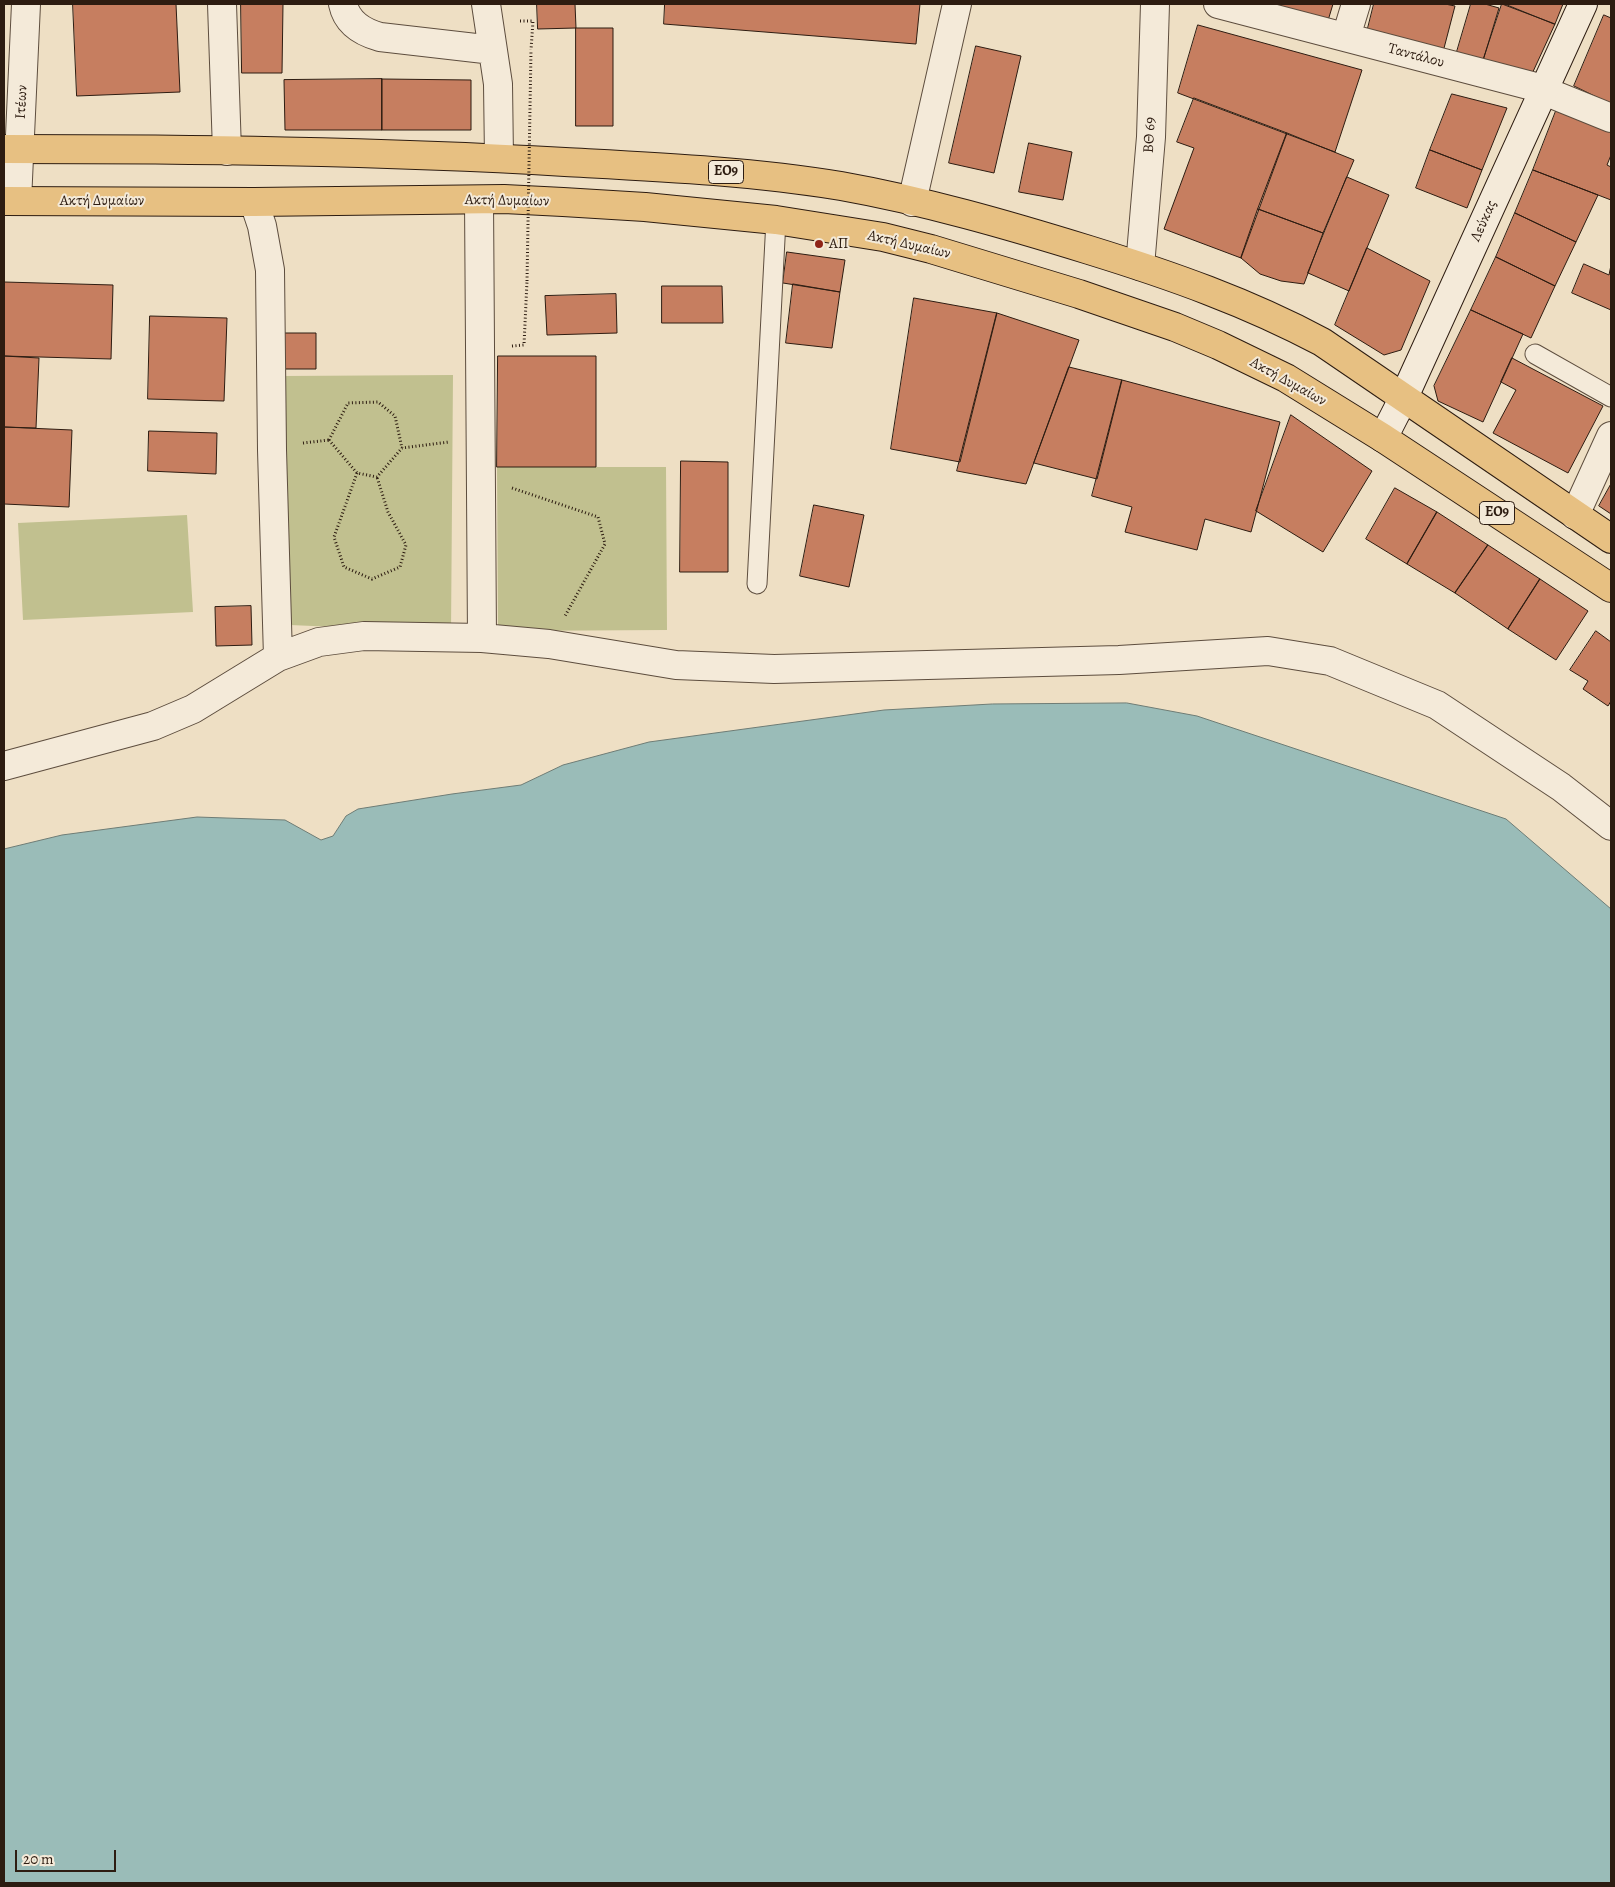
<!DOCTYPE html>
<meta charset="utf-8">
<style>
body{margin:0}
#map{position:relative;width:1615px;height:1887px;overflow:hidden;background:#eedfc4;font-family:Alegreya,serif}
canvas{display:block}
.frame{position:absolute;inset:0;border:5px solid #2d1c11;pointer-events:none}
.scale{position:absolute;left:15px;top:1850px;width:101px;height:22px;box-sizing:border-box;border:2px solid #2d1c11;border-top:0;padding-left:6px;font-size:15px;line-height:18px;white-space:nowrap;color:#2d1c11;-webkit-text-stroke:4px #f4ead9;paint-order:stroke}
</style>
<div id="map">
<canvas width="1615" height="1887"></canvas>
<div class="frame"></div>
<div class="scale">20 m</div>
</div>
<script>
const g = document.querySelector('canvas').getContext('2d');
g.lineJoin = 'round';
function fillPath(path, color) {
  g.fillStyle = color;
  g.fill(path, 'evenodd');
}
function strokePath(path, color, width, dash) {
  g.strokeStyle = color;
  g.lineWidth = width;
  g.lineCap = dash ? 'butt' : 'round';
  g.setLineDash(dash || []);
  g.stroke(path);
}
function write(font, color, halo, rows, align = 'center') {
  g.font = font + ' Alegreya,serif';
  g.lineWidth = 4;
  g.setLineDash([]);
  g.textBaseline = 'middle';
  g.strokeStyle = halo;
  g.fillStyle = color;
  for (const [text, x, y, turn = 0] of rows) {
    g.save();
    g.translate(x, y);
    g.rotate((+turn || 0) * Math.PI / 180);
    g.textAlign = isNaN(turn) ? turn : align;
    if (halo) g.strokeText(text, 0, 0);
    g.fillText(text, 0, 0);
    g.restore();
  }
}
fillPath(new Path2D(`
 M453 375 451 632 290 625 283 376Z
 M497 467H666L667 630 498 631Z
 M187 515 193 612 23 620 18 523Z`), '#c1c08f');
const water = new Path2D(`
 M1127 703 1197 716 1506 819 1611 909V1883H4V849L62 835 197 817 285 820 321 840 333 836 346 816 358 809 452 794 521 785 563 765 649 742 884 710 992 704Z`);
fillPath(water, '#9abcb8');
strokePath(water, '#6e7c75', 1);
const building = new Path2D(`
 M73 4H176L180 92 77 96Z
 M241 4H283L282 73H242Z
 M537 4H575L576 28 538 29Z
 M665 4H920L916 44 664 24Z
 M1251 4H1333L1327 24Z
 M1374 4H1445L1455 6 1443 52 1367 32Z
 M1471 4H1485L1499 8 1482 64 1456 55Z
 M1502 4 1555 24 1531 76 1482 64Z
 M1505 4H1563L1555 24Z
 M1604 15 1611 18V104L1574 86Z
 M1198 25 1362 70 1335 152 1178 93Z
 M576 28H613V126H576Z
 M976 46 1021 56 994 173 949 163Z
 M382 79V130H285L284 80Z
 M382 79 471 80V130H382Z
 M1452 94 1507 108 1482 170 1430 150Z
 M1194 98 1287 133 1241 258 1164 229 1194 148 1177 142Z
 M1556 111 1611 132V155L1607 165 1611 167V200L1533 170Z
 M1287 133 1354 160 1323 233 1258 209Z
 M1029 143 1072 152 1063 200 1019 192Z
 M1430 150 1482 170 1467 208 1416 188Z
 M1533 170 1598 195 1576 242 1515 213Z
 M1347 177 1389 195 1349 291 1308 273Z
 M1258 209 1323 233 1304 284 1281 281 1260 274 1241 258Z
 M1515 213 1576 242 1555 286 1496 257Z
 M1367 248 1430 281 1401 350 1384 355 1335 325Z
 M787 252 845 260 840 292 783 283Z
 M1496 257 1555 286 1531 338 1471 310Z
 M1584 264 1609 275 1611 265V310L1572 293Z
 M4 282 113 285 111 359 4 356Z
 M793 284 840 292 832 348 786 343Z
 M662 286H722L723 323H662Z
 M616 294 617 333 547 335 545 296Z
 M914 298 997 313 960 462 891 449Z
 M1471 310 1523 334 1483 422 1438 401 1434 386Z
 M997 313 1079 340 1026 484 957 471Z
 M150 316 227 318 224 401 148 399Z
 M284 333H316V369H284Z
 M4 356 39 358 36 428 4 427Z
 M498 356H596V467H497Z
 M1512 358 1603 406 1568 473 1493 433 1516 390 1501 382Z
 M1069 367 1122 380 1097 479 1034 463Z
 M1122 380 1280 422 1251 532 1205 519 1197 550 1125 532 1132 507 1092 496Z
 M1291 415 1372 471 1323 552 1256 511Z
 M4 427 72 430 69 507 4 504Z
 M149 431 217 433 216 474 148 471Z
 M681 461 728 462V572H680Z
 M1611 484V514L1599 506Z
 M1395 488 1437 512 1407 564 1366 539Z
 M814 505 864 515 849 587 800 576Z
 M1437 512 1488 545 1455 593 1407 564Z
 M1488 545 1540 579 1508 629 1455 593Z
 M1540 579 1588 611 1556 660 1508 629Z
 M251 606 252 645 216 646 215 607Z
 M1596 631 1611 642V701L1608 706 1583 689 1588 681 1570 670Z`);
fillPath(building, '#c67e60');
strokePath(building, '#2d1c11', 1);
const lane = new Path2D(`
 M1535 354 1611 397
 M757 584 776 220`);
const street = new Path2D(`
 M222 4 227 151
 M343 4C347 23 362 32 380 37L493 50
 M486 4 498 84 499 158
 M1218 4 1532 86 1611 118
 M1346 37 1356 4
 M479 200 482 638
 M17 201 26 4
 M254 202 262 226 270 270 272 450 278 657
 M912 202 957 4
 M1140 266 1151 137 1155 4
 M1575 515 1611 436
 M4 766 153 726 193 709 278 657 319 642 364 636 482 638 549 644 676 665 774 669 1119 660 1268 651 1330 661 1437 705 1561 787 1611 826`);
const secondary = new Path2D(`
 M1383 438 1404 397 1583 4`);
const primary = new Path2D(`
 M4 149C191 149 378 151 565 162 657 167 749 171 841 186 925 201 1008 225 1089 250 1170 275 1247 302 1322 342L1611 539
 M4 201 254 202 504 199 563 202 645 207 776 220 883 237 931 249 1079 294 1175 327 1218 345 1286 378 1383 438 1611 588`);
strokePath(lane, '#5d4d3e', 21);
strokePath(street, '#5d4d3e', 30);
strokePath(secondary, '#2d1c11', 30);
strokePath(primary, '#2d1c11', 30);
strokePath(new Path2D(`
 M520 21H533L531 50
 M512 346 524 345 527 281
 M329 440 357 473 377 477 402 448 449 442
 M329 440 348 403 378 402 395 416 402 448
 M303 443 329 440
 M357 473 334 537 344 567 372 579 400 567 406 545 388 512 377 477
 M512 488 598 517 605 544 565 616`), '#2d1c11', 3, [1, 2.5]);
strokePath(lane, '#f4ead9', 19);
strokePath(street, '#f4ead9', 28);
strokePath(secondary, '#f4ead9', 28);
strokePath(primary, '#e7c082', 28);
strokePath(new Path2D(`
 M527 281 531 50`), '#2d1c11', 3, [1, 2.5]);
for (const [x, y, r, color] of [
 [819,244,5,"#8f2418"]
]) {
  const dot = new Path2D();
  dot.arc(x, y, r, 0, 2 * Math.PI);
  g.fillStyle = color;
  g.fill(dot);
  strokePath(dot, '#f4ead9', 2);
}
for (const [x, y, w] of [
 [726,172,35],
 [1497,513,35]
]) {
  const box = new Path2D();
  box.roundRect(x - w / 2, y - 11.5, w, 23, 4);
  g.fillStyle = '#f4ead9';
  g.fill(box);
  strokePath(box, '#2d1c11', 1);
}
write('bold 14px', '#2d1c11', null, [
 ["ΕΟ9",726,172],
 ["ΕΟ9",1497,513]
]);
write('15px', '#2d1c11', '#f4ead9', [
 ["Ταντάλου",1416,56,15],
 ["Ιτέων",22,102,-87],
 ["ΒΘ 69",1150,135,-87],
 ["Ακτή Δυμαίων",102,201],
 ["Ακτή Δυμαίων",507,201,1],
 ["Λεύκας",1484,221,-66],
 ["Ακτή Δυμαίων",909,245,13],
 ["Ακτή Δυμαίων",1288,382,29]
]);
write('15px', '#2d1c11', '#f4ead9', [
 ["ΑΠ",829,244]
], 'left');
</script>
